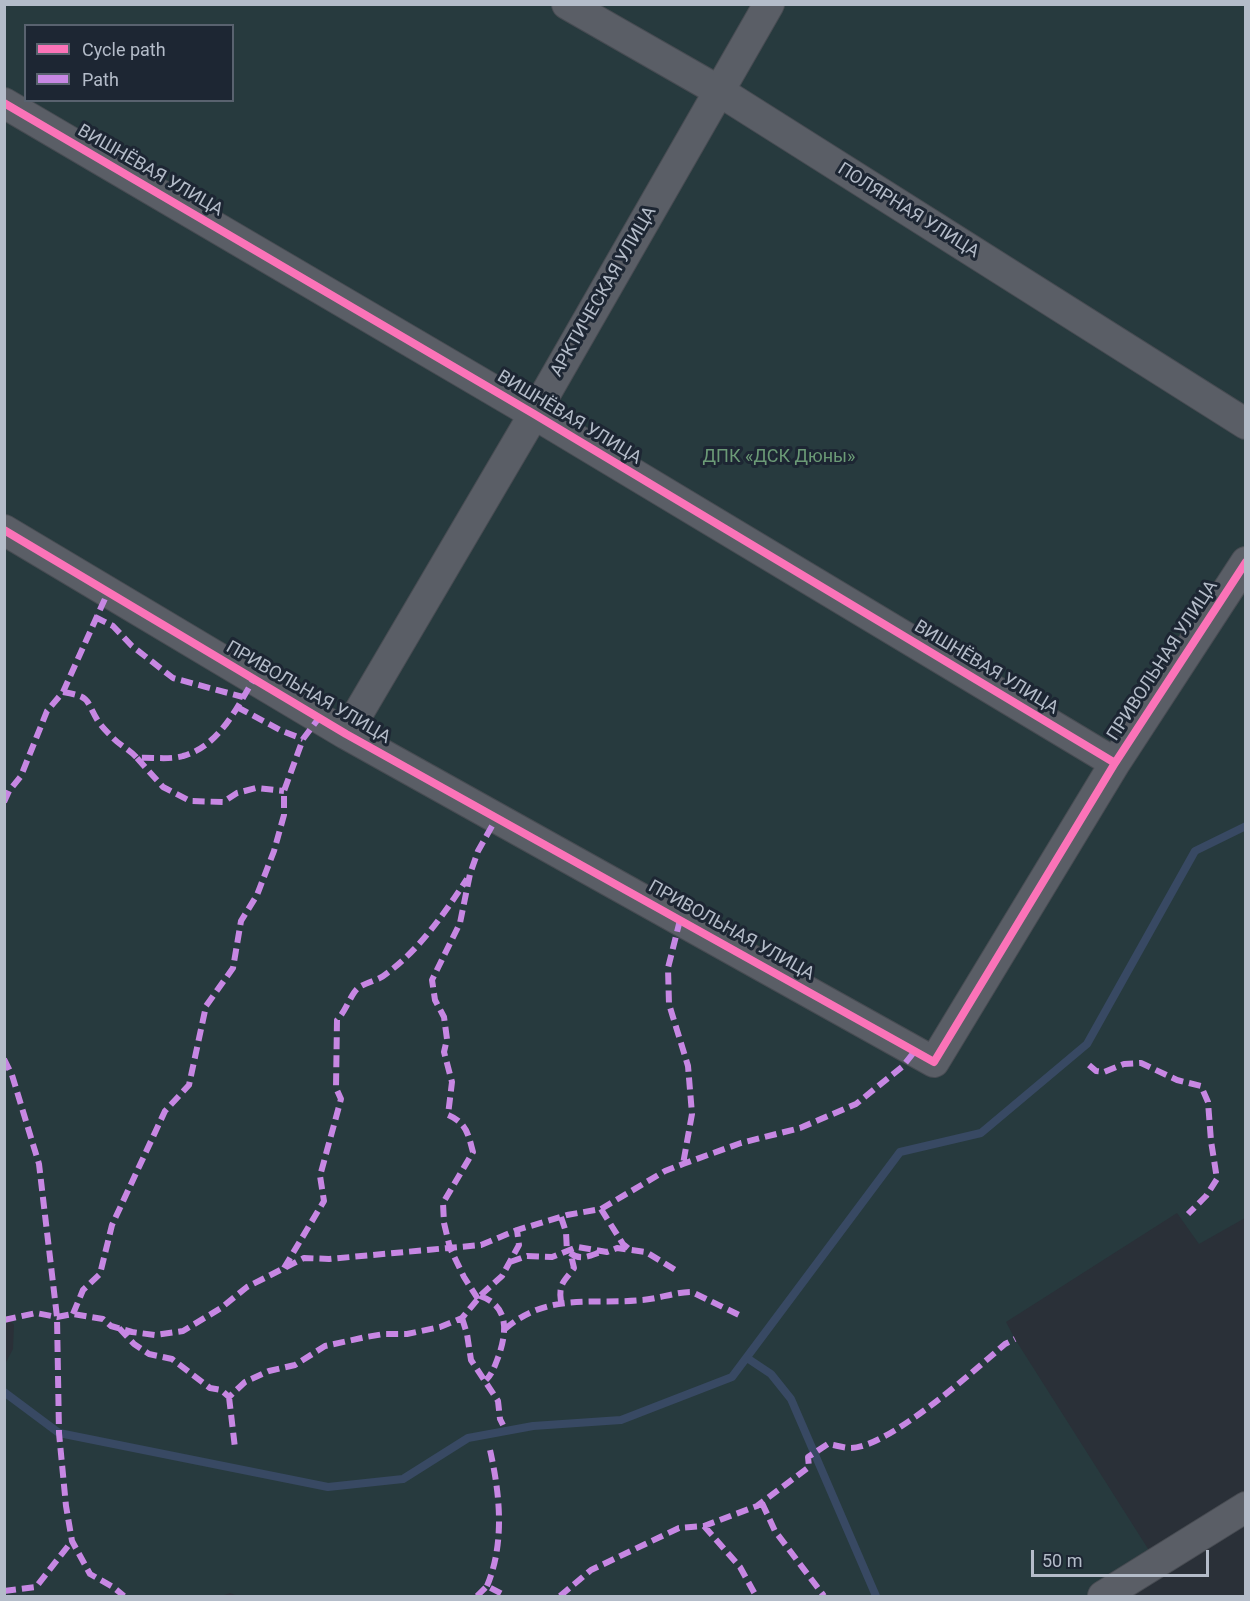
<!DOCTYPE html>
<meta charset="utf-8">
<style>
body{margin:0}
#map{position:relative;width:1250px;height:1601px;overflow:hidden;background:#2a3038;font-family:Roboto,sans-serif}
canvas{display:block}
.frame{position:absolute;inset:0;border:6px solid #b4bcc9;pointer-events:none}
.legend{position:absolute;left:24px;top:24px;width:210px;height:78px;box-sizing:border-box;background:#1d2633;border:2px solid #59626f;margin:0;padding:8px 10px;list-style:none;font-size:18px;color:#b4bcc9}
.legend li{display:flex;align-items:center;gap:12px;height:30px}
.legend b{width:30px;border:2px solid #59626f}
.scale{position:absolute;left:1031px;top:1550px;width:178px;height:27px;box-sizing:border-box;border:3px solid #b4bcc9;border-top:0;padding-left:8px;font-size:18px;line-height:21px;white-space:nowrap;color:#b4bcc9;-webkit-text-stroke:4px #1d2633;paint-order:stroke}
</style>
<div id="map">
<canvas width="1250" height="1601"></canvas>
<div class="frame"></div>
<ul class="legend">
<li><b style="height:8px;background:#fb73b8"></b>Cycle path</li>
<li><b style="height:8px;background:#c787e3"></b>Path</li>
</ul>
<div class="scale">50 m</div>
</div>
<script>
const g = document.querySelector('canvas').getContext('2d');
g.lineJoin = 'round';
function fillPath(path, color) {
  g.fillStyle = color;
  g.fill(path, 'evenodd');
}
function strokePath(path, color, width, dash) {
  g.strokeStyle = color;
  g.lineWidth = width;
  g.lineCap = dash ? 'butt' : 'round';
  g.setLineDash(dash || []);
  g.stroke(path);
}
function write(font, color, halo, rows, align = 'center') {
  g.font = font + ' Roboto,sans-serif';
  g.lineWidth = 6;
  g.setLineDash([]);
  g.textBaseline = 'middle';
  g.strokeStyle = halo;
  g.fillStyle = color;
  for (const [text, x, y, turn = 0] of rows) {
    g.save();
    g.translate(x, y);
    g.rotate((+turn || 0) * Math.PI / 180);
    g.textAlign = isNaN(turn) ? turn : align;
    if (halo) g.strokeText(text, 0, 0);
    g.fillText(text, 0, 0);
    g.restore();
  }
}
fillPath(new Path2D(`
 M5 5H1245V1218L1199 1244 1177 1213 1006 1322 1015 1339 1157 1563 1104 1596H238L230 1593 221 1596H5L4 1366 13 1349 14 1325 4 1313ZM26 26H232V100H26Z`), '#273a3e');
strokePath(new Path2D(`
 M747 1358 771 1374 791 1399 876 1596
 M4 1392 59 1433 328 1487 403 1479 468 1438 533 1426 621 1420 732 1377 900 1152 981 1133 1087 1044 1195 851 1246 826`), '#384963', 8);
const minor = new Path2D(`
 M567 4 719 91 1246 424
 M4 103 534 414 1115 763
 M4 530 346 734 934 1062 1115 763 1246 562
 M346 734 534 414 769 4
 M1103 1596 1246 1507`);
strokePath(minor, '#484c53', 32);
strokePath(minor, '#5a5e66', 30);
strokePath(new Path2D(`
 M95 617 113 626 132 646 173 678 243 697
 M63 692C92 697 85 700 98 721 102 727 109 734 114 739 121 746 130 750 137 758 151 757 170 760 183 756 219 746 236 709 254 679
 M237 707 282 731 303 739
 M137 758 163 787 190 801 223 802 237 793 256 788 284 791
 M4 802 9 791 21 776 47 711 63 692 108 592
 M680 920 668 968 669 1004 688 1066 692 1114 683 1164
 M4 1059 12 1075 39 1164 57 1317 59 1433 66 1506 72 1541 90 1574 113 1587 124 1596
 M1089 1065 1096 1071 1104 1072 1124 1064 1141 1063 1177 1080 1201 1086 1208 1102 1211 1141 1217 1179 1206 1196 1188 1214
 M601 1209 623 1244 629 1249
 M561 1217 566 1232 567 1252
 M570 1253C581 1261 589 1256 601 1252
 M510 1262 527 1256 552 1257 577 1247 607 1252 617 1248 646 1252 677 1271
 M284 1268 324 1201 320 1176 341 1099 336 1088 337 1020C346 1011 350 996 357 989 365 982 378 981 386 974 420 949 444 914 467 879
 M480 1296C509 1306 507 1331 499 1355 495 1365 493 1373 486 1380
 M478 1299 464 1277 450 1248 444 1223 443 1203 473 1152C468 1134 467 1123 448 1115L452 1082 444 1052 447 1039 444 1017 435 1000 432 980 460 923 470 874 478 851 497 817
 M561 1302C558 1283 565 1281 574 1268L570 1251
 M73 1314 83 1290 100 1274 112 1225 165 1111 189 1085 206 1006 233 968 241 921 257 895 274 851 284 815V791L303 739 319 718
 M462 1318 467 1334 471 1360 498 1401 500 1419 503 1425
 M4 1320 36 1313 57 1317 73 1314 103 1319 111 1326 132 1332 155 1335 183 1331 221 1308 247 1287 304 1258 329 1259 481 1245 517 1230 567 1215 601 1209 665 1171 683 1164 741 1143 800 1128 856 1104 902 1067 915 1051
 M119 1328 134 1344 149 1354 172 1359 210 1388 221 1390 229 1397 245 1382 269 1371 295 1365 325 1346 366 1337 384 1334H407L440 1327 462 1318 482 1294 502 1276 519 1245 517 1230
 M505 1329C548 1292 592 1305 642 1300 658 1299 675 1292 692 1292L741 1316
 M229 1397 235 1448
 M762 1503 775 1531 824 1596
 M704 1526 740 1567 756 1596
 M487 1586C505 1543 500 1494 490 1450
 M4 1591 36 1587 72 1541
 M477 1596 487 1586 506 1596
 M560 1596 591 1570 679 1528 704 1526 757 1506 809 1467 808 1457 828 1444C835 1445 844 1448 851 1448 889 1447 975 1370 1005 1344L1015 1339`), '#c787e3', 6, [12, 6]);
strokePath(new Path2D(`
 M4 103 534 414 1115 763
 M4 530 346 734 934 1062 1115 763 1246 562`), '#fb73b8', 8);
write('18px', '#b4bcc9', '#1d2633', [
 ["ВИШНЁВАЯ УЛИЦА",150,171,30],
 ["ПОЛЯРНАЯ УЛИЦА",908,211,32],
 ["АРКТИЧЕСКАЯ УЛИЦА",604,292,-60],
 ["ВИШНЁВАЯ УЛИЦА",569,418,31],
 ["ПРИВОЛЬНАЯ УЛИЦА",1163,661,-57],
 ["ВИШНЁВАЯ УЛИЦА",986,668,31],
 ["ПРИВОЛЬНАЯ УЛИЦА",308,693,30],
 ["ПРИВОЛЬНАЯ УЛИЦА",731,931,29]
]);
write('18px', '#6b9a76', '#1d2633', [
 ["ДПК «ДСК Дюны»",779,457]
]);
</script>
